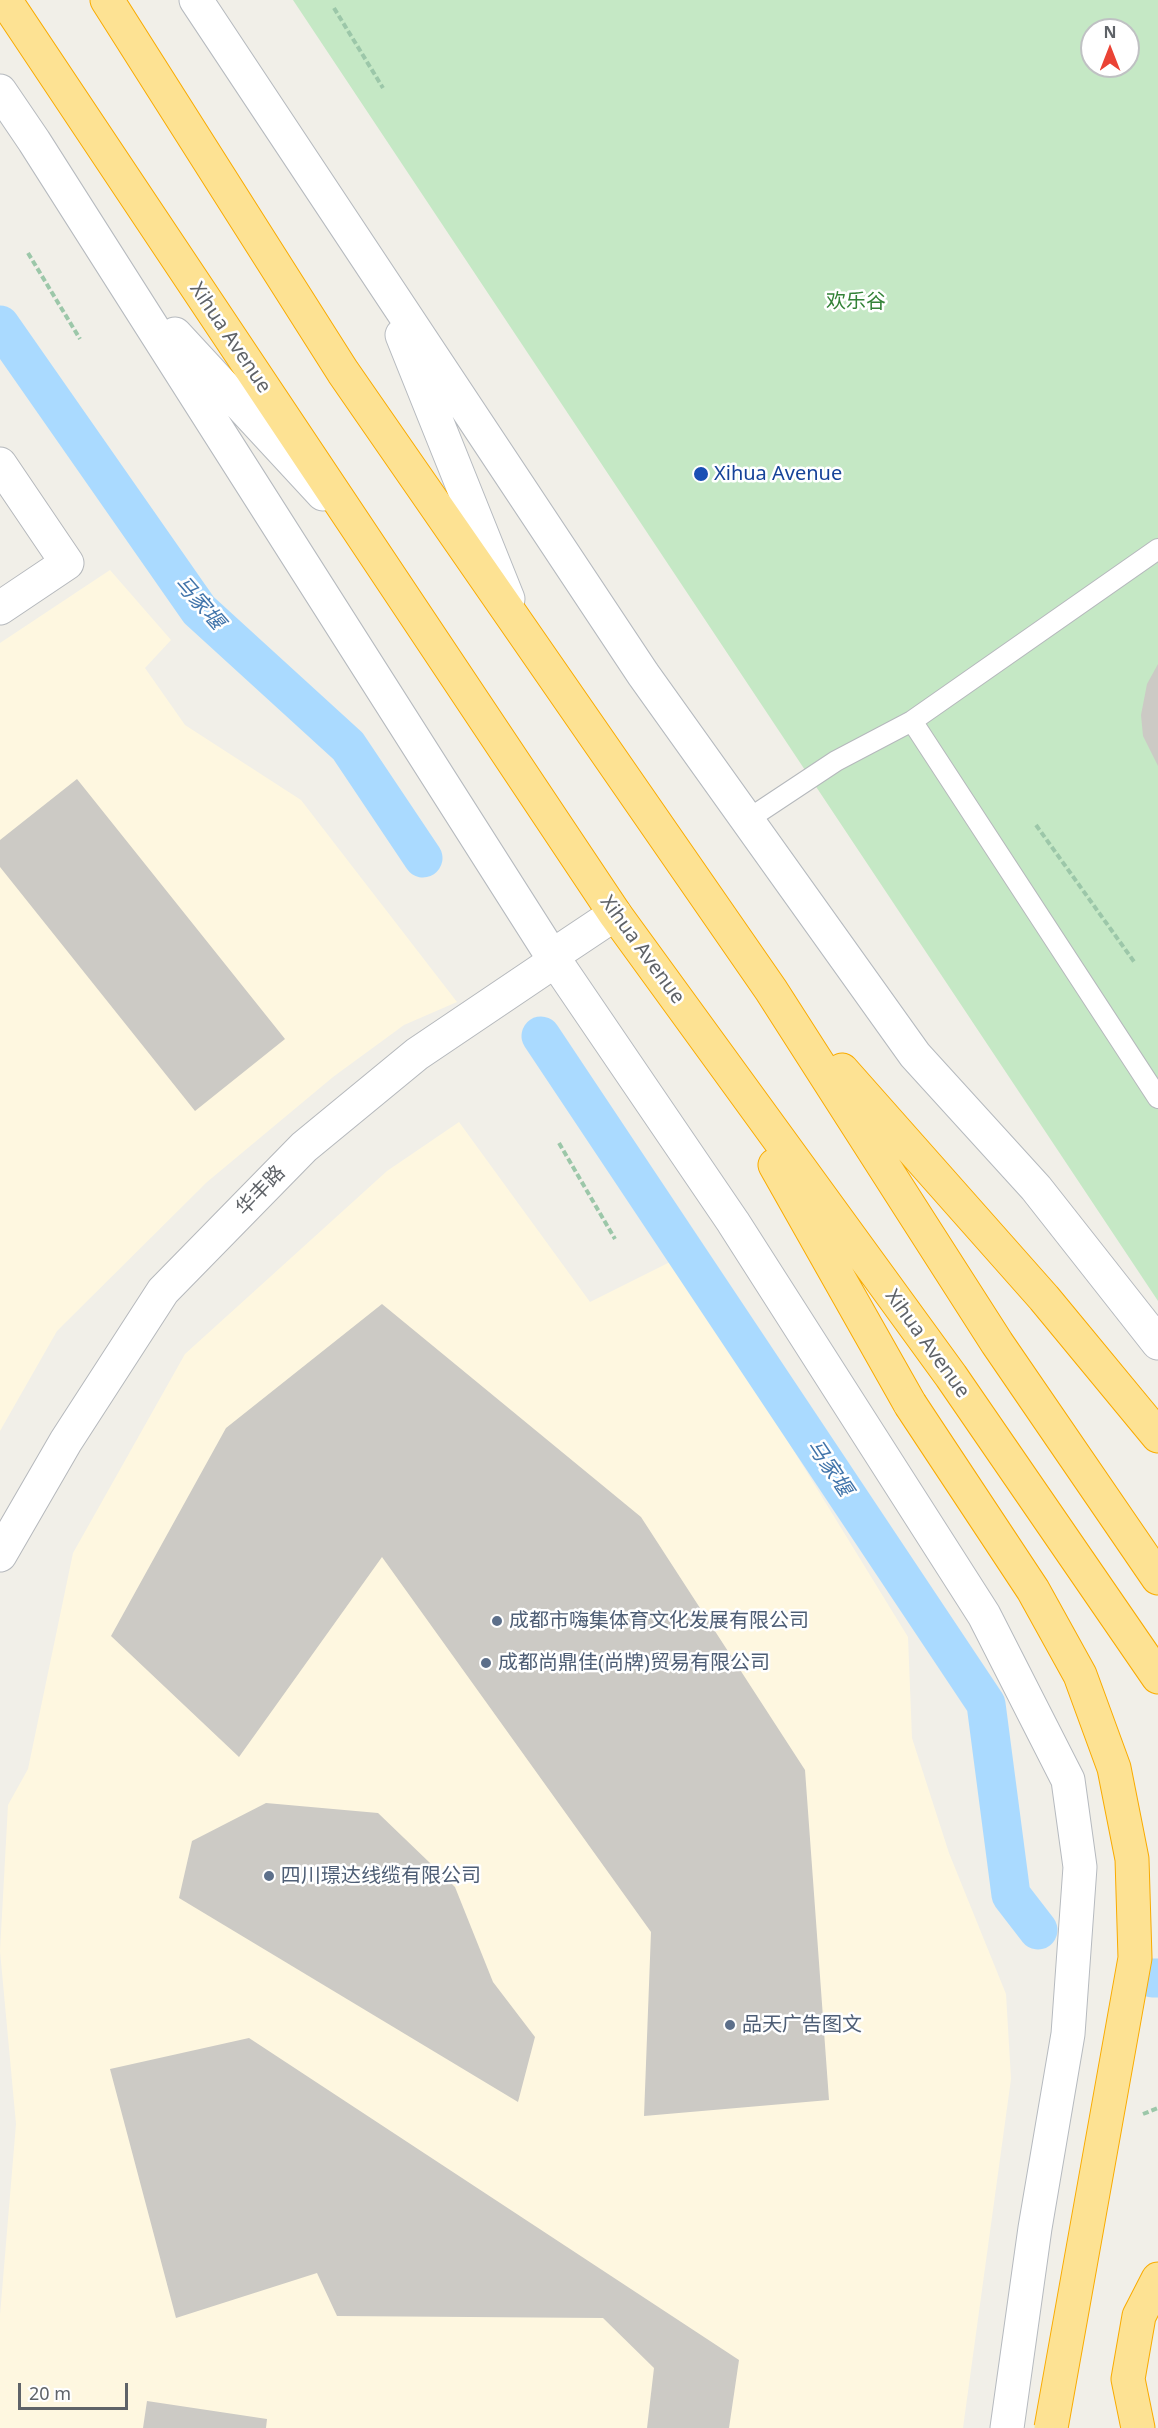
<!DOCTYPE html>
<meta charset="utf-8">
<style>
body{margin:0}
#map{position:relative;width:1158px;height:2428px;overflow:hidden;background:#f1efe8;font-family:"Noto Sans",sans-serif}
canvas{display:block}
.north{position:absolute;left:1080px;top:18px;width:60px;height:60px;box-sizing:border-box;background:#fff;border:2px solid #bfc1c3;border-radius:50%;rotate:0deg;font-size:16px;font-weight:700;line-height:24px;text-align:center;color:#5f6368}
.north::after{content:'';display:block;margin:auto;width:21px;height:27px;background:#ea4335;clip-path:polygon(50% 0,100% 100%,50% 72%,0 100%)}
.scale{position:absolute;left:18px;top:2383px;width:110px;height:27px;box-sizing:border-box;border:3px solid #5f6368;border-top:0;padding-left:8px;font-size:18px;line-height:21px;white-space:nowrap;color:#5f6368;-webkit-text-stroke:4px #fff;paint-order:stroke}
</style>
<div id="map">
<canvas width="1158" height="2428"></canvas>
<div class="north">N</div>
<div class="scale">20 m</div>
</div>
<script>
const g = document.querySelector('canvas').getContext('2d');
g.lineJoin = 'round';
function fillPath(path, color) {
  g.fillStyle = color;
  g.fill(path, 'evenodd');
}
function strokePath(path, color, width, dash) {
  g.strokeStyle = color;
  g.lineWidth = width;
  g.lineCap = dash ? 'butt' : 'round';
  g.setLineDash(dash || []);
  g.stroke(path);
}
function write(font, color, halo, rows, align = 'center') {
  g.font = font + ' "Noto Sans","Noto Sans SC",sans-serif';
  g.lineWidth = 5;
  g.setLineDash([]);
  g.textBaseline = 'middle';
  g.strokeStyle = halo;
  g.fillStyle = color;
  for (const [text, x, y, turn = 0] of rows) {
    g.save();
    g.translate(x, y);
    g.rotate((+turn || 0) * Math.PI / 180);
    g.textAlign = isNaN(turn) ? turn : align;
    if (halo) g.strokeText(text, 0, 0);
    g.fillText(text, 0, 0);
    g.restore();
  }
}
fillPath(new Path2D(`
 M110 570 171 640 145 668 185 725 301 800 457 1002 404 1025 333 1077 207 1182 57 1331 0 1431V643Z
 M459 1122 590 1302 676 1259 908 1637 912 1738 949 1853 1006 1994 1011 2079 963 2428H0V2315L16 2124 0 1951 8 1805 28 1769 73 1553 185 1354 387 1171Z`), '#fef7e0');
fillPath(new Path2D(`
 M293 0H1158V1301ZM1092 30H1128V66H1092Z`), '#c5e8c5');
strokePath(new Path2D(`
 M0 325 199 610 348 746 423 858
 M541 1036 986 1704 1011 1895 1038 1930
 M1152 1978H1158`), '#aadaff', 39);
fillPath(new Path2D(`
 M1158 664V766L1143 736 1141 715 1147 684Z
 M77 779 285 1039 195 1111 0 867V840Z
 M382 1304 641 1517 805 1770 829 2100 644 2116 651 1932 382 1557 239 1757 111 1636 226 1428Z
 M266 1803 378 1813 455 1887 493 1982 535 2037 518 2102 179 1898 192 1841Z
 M249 2038 739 2360 729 2428H647L654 2368 603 2318 337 2316 317 2273 176 2318 110 2069Z
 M147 2401 267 2419 266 2428H143Z`), '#cccac5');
const lane = new Path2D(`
 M912 721 1158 1098
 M747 820 836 761 912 721 1158 549`);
const street = new Path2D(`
 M0 464 67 563 0 608
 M0 1555 66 1441 163 1291 304 1147 417 1054 546 967 552 956 615 914`);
const secondary = new Path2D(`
 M196 0 643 674 915 1055 1036 1188 1158 1343
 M0 91 34 141 552 956 733 1222 984 1615 1068 1780 1080 1867 1068 2034 1035 2228 1007 2428
 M175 334 323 494
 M402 335 508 599`);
const highway = new Path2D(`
 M5 0 615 914 951 1376 1158 1677
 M107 0 343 372 771 990 997 1343 1158 1578
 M842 1070 1044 1298 1158 1436
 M775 1165 910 1404
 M1138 2428 1128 2379 1139 2316 1158 2279`);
strokePath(lane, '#b5b8bc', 22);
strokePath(street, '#b5b8bc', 35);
strokePath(secondary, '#b6babf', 35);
strokePath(highway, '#f9ab00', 35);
strokePath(new Path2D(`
 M334 8 383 88
 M28 253 80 339
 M1036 825 1135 963
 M559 1143 615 1239
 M1143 2114 1158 2108`), '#9cc7a9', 4, [6, 3]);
strokePath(lane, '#fff', 20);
strokePath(street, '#fff', 33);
strokePath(secondary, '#fff', 33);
strokePath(highway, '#fde293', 33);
const highwayBridge = new Path2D(`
 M910 1404 1033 1590 1080 1675 1114 1768 1132 1859 1135 1958 1051 2428`);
strokePath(highwayBridge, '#f9ab00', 35, []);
strokePath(highwayBridge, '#fde293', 33);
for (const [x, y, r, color] of [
 [701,474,8,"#1a4fb4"],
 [497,1621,6,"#5c6f8a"],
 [486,1663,6,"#5c6f8a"],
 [269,1876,6,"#5c6f8a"],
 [730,2025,6,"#5c6f8a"]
]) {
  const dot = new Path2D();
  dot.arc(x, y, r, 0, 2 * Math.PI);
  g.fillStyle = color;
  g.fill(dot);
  strokePath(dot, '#fff', 2);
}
write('20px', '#348238', '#fff', [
 ["欢乐谷",856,302]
]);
write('20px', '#5f6368', '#fff', [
 ["Xihua Avenue",230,338,56],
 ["Xihua Avenue",642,950,54],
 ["华丰路",261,1191,-46],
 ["Xihua Avenue",927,1344,54]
]);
write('20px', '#164399', '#fff', [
 ["Xihua Avenue",714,474]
], 'left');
write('20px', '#4e5e75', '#fff', [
 ["成都市嗨集体育文化发展有限公司",509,1621],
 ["成都尚鼎佳(尚牌)贸易有限公司",498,1663],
 ["四川璟达线缆有限公司",281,1876],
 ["品天广告图文",742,2025]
], 'left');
write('italic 21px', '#4174aa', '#fff', [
 ["马家堰",199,603,49],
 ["马家堰",829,1468,56]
]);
</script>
